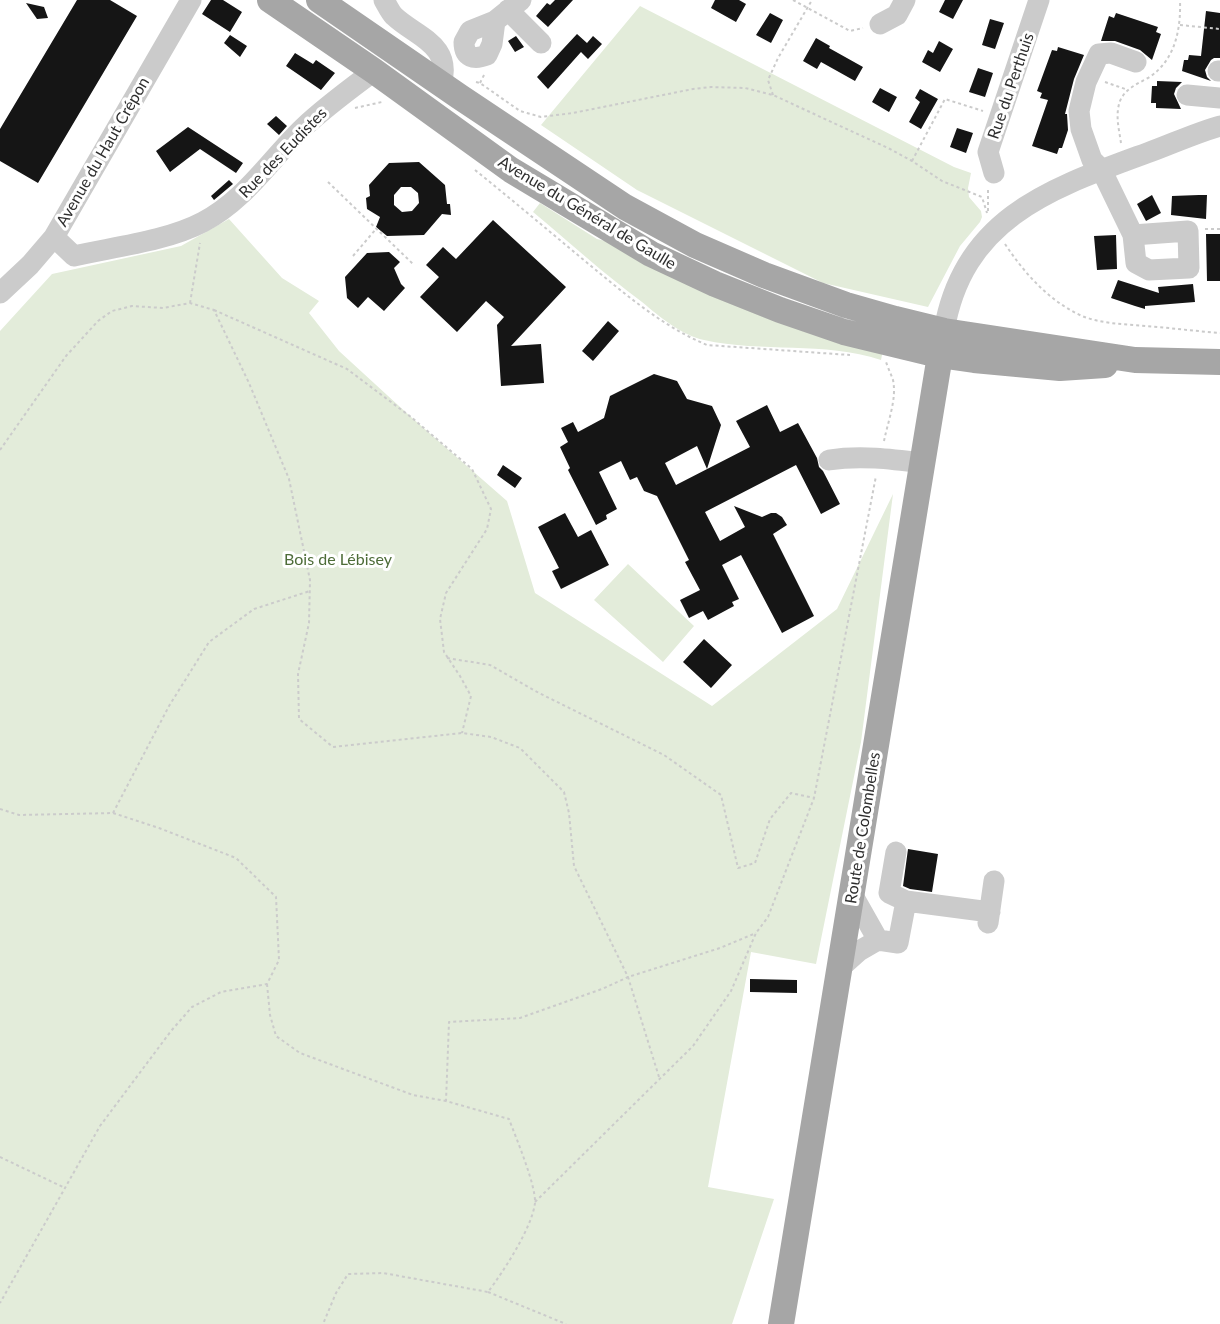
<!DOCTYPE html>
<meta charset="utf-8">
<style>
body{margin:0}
canvas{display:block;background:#fff}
</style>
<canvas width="1220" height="1324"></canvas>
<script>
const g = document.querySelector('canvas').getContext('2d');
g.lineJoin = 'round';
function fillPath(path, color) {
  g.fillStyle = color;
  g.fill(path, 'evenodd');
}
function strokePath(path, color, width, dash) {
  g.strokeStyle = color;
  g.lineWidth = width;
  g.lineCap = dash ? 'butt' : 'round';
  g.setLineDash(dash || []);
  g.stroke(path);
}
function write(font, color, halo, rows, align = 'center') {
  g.font = font + ' Lato,sans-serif';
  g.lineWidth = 6;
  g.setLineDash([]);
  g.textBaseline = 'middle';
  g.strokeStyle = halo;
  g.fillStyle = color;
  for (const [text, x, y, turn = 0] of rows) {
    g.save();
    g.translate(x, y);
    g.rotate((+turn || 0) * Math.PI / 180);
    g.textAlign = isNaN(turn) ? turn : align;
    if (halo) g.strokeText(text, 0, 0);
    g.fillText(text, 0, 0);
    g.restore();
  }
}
fillPath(new Path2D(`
 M640 6 954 167 971 173 968 188 969 197 981 211 982 217 980 222 960 246 928 307 823 283 637 190 541 125Z
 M540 203 597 239 618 244 883 350 881 360C824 341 762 353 704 340 681 335 660 317 642 302 604 274 569 242 533 212Z
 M229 219 282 278 319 301 309 313 339 351 411 417 507 501 535 593 712 706 837 609 893 494 861 742 816 964 751 952 708 1187 774 1199 732 1324H0V331L52 274 181 246Z
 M628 564 694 626 663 662 594 600Z`), '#e3ecda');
fillPath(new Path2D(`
 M77 0H110L137 16 38 183 0 161V129Z
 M211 0H223L242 12 230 32 202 14Z
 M555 0H573L548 27 536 16 547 3 550 5Z
 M715 0H739L746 4 736 22 711 8Z
 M945 0H963L953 19 939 12Z
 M26 3 44 7 48 18 37 19Z
 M1206 11 1220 13V58H1214L1211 60 1205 70 1207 77 1211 81 1182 71 1184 60H1188L1189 55 1201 56Z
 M770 13 783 20 771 43 756 35Z
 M1116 13 1158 27 1156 32 1161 34 1152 60 1140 50 1115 41H1101L1109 16 1114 18Z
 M990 19 1004 23 995 49 982 45Z
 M577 34 587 43 593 36 602 44 588 59 581 52 548 89 537 77Z
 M230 35 247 46 240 57 224 43Z
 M516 36 524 47 515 52 508 41Z
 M816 38 830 46 829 48 863 67 855 81 821 62 817 69 803 61Z
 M939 41 953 49 940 72 922 62 928 50 933 53Z
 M1058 47 1084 55 1074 79 1065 114H1067L1068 130 1062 148H1059L1057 154 1032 146 1048 100 1040 98 1042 93 1037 91 1052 50 1057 51Z
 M295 53 313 64 316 60 335 73 321 90 286 66Z
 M978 68 993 73 985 97 969 92Z
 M1157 81 1182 82 1176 88 1174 94 1181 109 1156 108V103H1151L1152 86H1157Z
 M880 88 897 97 889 112 872 102Z
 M920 89 938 99 921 129 909 122 920 102 915 98Z
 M276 116 287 126 279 135 267 124Z
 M188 127 243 163 236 173 200 149 170 172 156 151Z
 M957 128 973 133 966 153 950 147Z
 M419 162 445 185 447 204H450L451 215 442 214 424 235 387 236 376 227 380 217 367 209 366 198 370 196 369 185 389 163ZM401 187H411L418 193 419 203 412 211 402 212 394 205V195Z
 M229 180 233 184 214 200 211 196Z
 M1152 195 1161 213 1146 221 1137 204Z
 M1199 195H1207L1206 219 1171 215 1172 196Z
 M493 220 566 287 511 346 541 344 544 383 501 386 497 325 504 317 486 301 457 332 420 297 439 277 426 265 443 247 456 259Z
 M1206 234H1220V281H1207Z
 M1116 235 1117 269 1097 270 1094 236Z
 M389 252 400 262 394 268 401 284 405 288 384 311 368 297 358 308 347 298 345 277 367 253Z
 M1118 280 1159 293 1158 287 1193 284 1195 302 1145 306V309L1135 306 1111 298Z
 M608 321 619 331 593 361 582 351Z
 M654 374 677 381 687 399 712 406 721 425 707 469 697 446 665 463 676 485 750 447 736 421 767 405 780 432 798 423 817 458 819 467 823 471 840 504 821 514 796 465 705 512 720 541 745 527 734 506 762 517 771 513H776L782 517 787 525 773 534 814 616 782 633 741 555 722 565 739 599 732 602 734 606 708 620 703 611 689 618 680 600 700 590 685 562 689 560 657 496 644 491 637 477 630 480 621 461 599 472 617 509 606 515 607 519 596 525 568 470 570 468 560 447 568 442 561 428 573 422 578 432 604 418 610 396Z
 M503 465 522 478 515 488 497 475Z
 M565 513 578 537 591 530 609 565 561 589 552 571 559 568 538 527Z
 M704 639 732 665 711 688 683 662Z
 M908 849 938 854 932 892 910 889 903 886Z
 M750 979 797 980V993L750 992Z`), '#151515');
strokePath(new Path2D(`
 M793 0 850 31 863 28
 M1180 25 1220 29
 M476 82 480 83 520 111 541 117 573 113 693 89 711 87 745 88 773 95 890 149 912 161 942 181 982 197 987 213
 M1105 82 1128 90
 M480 83 485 73
 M773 95 768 80 778 58 812 0
 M355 108 382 102
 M1121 143C1119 129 1115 115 1120 101 1125 89 1137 84 1148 78 1175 61 1181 30 1180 0
 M912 161 945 99 983 111
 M475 170C516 203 556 237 597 271 631 299 666 328 707 345L850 355
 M328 182 413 264
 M988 211V190
 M1205 229H1220
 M1005 244C1025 274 1049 301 1082 316 1102 324 1124 324 1146 326 1171 328 1195 331 1220 333
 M353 256 376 229
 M190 303 200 243
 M214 310 347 369 411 417 472 469 491 509 487 529 446 593 440 619 444 652 460 676 471 696 462 733
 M884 441C888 421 897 399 893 380 891 374 888 368 886 362
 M0 450 66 356 98 321 112 311 132 306 163 308 190 303 214 310 249 383 289 479 310 580 309 623 298 674 299 719 333 747 462 733 491 737 520 748 564 792 569 813 574 866 628 977 602 989 520 1018 449 1022 446 1101 509 1119C516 1138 536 1185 535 1203 532 1228 503 1272 488 1292L383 1273 348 1274 336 1293 323 1324
 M447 658 490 665 539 693 664 755 721 795 738 868 755 863 770 819 791 793 814 798
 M0 809 19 815 113 813 159 828 236 858 276 897 279 960 267 984 221 992 192 1007 171 1031 100 1126 0 1303
 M113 813 169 706 209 642 254 609 310 591
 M267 984 270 1015 276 1036 300 1053 413 1095 446 1101
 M659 1077 628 977 720 948 756 933
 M0 1157 65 1188
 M535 1202 693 1046 731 991 756 933 768 917 814 798 876 476
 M488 1292 566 1324`), '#cbcbcb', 2, [3, 3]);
strokePath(new Path2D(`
 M384 0C387 5 390 12 394 16 416 37 453 44 441 85
 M508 10 541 43
 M495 21 492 44 487 55C474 60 464 58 464 42L470 31 495 21 521 0
 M880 24 897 15 905 0
 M1218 71H1220
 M1187 95 1220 98
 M994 173 988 152 1039 0
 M1133 235 1188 231 1189 268 1149 270 1136 263 1133 235 1101 169 1092 160 1081 129 1079 111 1086 82 1099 54 1111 53 1136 62
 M54 237 74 256C114 247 167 241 203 222 245 200 269 161 303 128 325 107 350 89 374 71
 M0 293 30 265 54 237 191 0
 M944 331C963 217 1052 188 1147 153 1172 144 1195 133 1220 126
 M829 460C860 455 891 459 922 463
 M896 852 889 893 906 901 990 912
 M852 894 878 940
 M988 923 994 881
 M840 968 859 951 878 940 898 943 906 901`), '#cbcbcb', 21);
strokePath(new Path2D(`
 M270 0 374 71 511 170 651 254 715 284 780 310 844 332 939 355 974 360 1060 368 1105 365
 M319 0 460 97 625 207 695 245 764 275 846 305 895 319 944 331 1135 360 1220 362
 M781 1324 944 331`), '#a6a6a6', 26);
write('16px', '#2e2e2e', '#fff', [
 ["Rue du Perthuis",1011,86,-71],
 ["Avenue du Haut Crépon",103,152,-60],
 ["Rue des Eudistes",283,153,-46],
 ["Avenue du Général de Gaulle",587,213,31],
 ["Route de Colombelles",863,828,-81]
]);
write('16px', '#4d6c38', '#fff', [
 ["Bois de Lébisey",338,560]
]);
</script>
